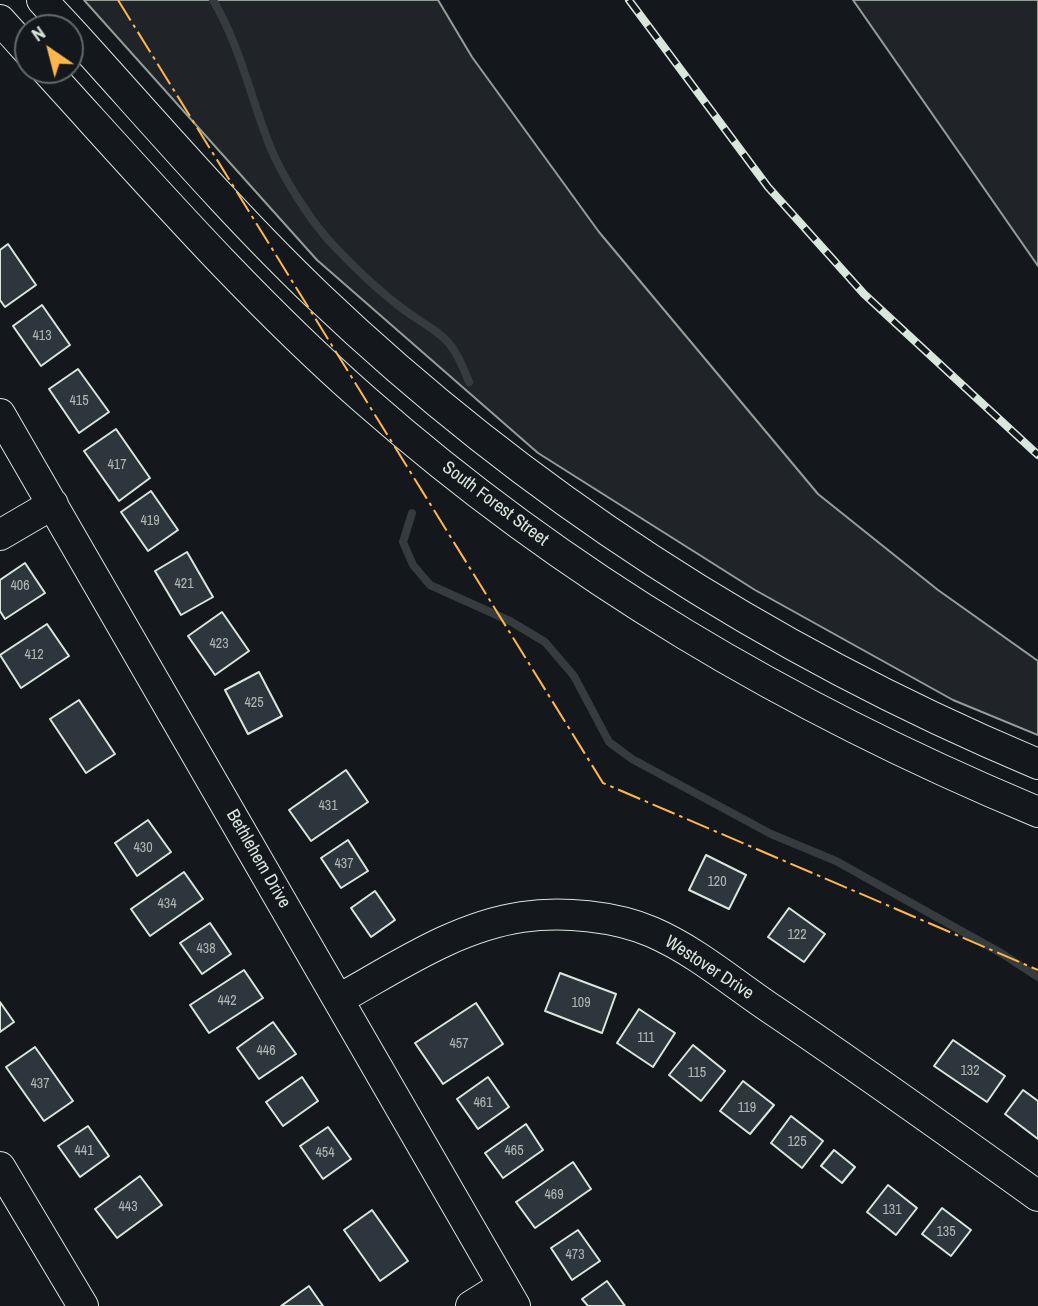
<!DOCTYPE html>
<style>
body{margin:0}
#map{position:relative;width:1038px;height:1306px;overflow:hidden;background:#14181c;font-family:"Archivo Narrow",sans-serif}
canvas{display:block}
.north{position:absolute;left:14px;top:14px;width:70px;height:70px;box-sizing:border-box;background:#14181c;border:2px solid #626a69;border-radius:50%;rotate:325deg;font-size:19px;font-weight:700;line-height:28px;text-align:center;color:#d8e6dc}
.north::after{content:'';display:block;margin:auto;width:24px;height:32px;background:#ffb74d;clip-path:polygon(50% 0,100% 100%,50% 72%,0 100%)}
</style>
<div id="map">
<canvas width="1038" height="1306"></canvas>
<div class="north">N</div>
</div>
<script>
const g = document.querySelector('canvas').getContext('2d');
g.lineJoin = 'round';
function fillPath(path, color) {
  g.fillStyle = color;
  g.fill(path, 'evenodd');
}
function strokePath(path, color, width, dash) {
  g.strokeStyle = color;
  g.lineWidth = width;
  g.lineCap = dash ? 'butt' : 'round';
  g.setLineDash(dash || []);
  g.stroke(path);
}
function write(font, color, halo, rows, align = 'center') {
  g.font = font + ' "Archivo Narrow",sans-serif';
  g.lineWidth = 5;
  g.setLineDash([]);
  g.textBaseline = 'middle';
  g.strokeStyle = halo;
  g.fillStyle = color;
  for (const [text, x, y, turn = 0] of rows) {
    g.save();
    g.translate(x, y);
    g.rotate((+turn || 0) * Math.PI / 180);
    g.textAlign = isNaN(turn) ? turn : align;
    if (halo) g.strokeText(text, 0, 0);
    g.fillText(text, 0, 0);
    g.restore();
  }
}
const green = new Path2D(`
 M84 0H438L472 57 599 232 818 494 938 590 1038 661V735L953 700 755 590 538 453 317 260Z
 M853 0H1038V266Z`);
fillPath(green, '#202428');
strokePath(green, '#939e99', 2);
strokePath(new Path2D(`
 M213 0C240 46 250 95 269 144 281 175 313 225 336 248 355 268 377 289 399 306 438 336 449 329 469 382
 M412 513 403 542 413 565 430 585 510 621 545 642 574 676 609 742 632 759 771 834 836 861 1001 953 1038 977`), '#363b3e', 8);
const building = new Path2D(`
 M8 244 36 285 5 307 0 300V250Z
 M42 305 70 345 41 366 13 326Z
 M78 369 109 412 79 433 49 389Z
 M116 429 150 478 119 501 84 451Z
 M151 491 178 530 148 551 121 512Z
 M187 552 213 597 181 615 155 571Z
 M25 563 45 593 5 619 0 611V580Z
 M222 612 249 651 215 675 188 636Z
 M47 624 69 656 21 688 0 655Z
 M259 672 282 716 248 734 225 690Z
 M79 700 115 754 86 773 50 719Z
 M346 770 368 802 311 841 289 810Z
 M148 820 171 852 137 876 115 843Z
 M348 840 368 871 341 888 321 858Z
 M706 855 746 875 729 909 689 890Z
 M184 872 203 899 150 936 131 909Z
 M375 891 395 920 371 937 351 908Z
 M789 908 825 934 804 962 768 937Z
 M210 923 231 954 202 974 180 943Z
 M244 970 263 998 209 1033 190 1005Z
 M560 973 616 994 602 1033 545 1011Z
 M0 1002 14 1022 0 1032Z
 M476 1003 503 1044 443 1084 415 1043Z
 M639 1009 675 1033 653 1067 617 1043Z
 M273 1022 296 1054 259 1079 237 1048Z
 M953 1040 1005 1076 987 1102 934 1066Z
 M693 1045 725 1071 701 1101 669 1075Z
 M35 1047 73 1101 44 1121 6 1067Z
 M302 1077 318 1101 283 1126 266 1102Z
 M488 1077 509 1107 478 1129 457 1099Z
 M743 1081 774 1105 750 1134 720 1111Z
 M1023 1090 1038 1101V1139L1005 1114Z
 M791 1116 823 1141 802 1168 771 1143Z
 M526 1124 543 1150 503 1178 485 1153Z
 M88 1126 109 1156 80 1177 58 1146Z
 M328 1127 351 1159 323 1179 300 1146Z
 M834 1150 855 1167 842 1183 821 1166Z
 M573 1162 591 1189 535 1228 516 1202Z
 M140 1176 162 1205 117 1238 95 1209Z
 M888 1185 917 1208 896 1235 867 1212Z
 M942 1208 971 1230 951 1256 922 1234Z
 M372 1210 408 1261 380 1281 344 1230Z
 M578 1230 600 1261 572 1280 551 1248Z
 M607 1281 625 1306H588L582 1299Z
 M309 1286 323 1306H281Z`);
fillPath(building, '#2c363c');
strokePath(building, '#d8e6dc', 2);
const minor = new Path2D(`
 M42 0 68 28
 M0 20 28 51
 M70 30C152 120 231 213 318 296 528 496 771 652 1038 764
 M46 70C149 183 250 299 365 400 567 578 791 709 1038 812
 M0 414 515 1306
 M0 535 53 504
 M339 999C397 967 455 927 522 917 562 911 615 916 652 932 696 951 734 984 773 1010 862 1070 950 1133 1038 1196
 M0 1167 83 1306
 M471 1306 503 1286`);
strokePath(minor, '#d8e6dc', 32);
strokePath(minor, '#14181c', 30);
const rail = new Path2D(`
 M629 0 768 187 864 294 1038 455`);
strokePath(rail, '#d8e6dc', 8);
strokePath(rail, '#14181c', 5, [16]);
strokePath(new Path2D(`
 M118 0 603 783 1038 970`), '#ffb74d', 2, [24, 5, 3.5, 5]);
write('14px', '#adbab4', null, [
 ["413",42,336],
 ["415",79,401],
 ["417",117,465],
 ["419",150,521],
 ["421",184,584],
 ["406",20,586],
 ["423",219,644],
 ["412",34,655],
 ["425",254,703],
 ["431",328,806],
 ["430",143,848],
 ["437",344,864],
 ["120",717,882],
 ["434",167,904],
 ["122",797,935],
 ["438",206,949],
 ["442",227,1001],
 ["109",581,1003],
 ["111",646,1038],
 ["457",459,1044],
 ["446",266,1051],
 ["132",970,1071],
 ["115",697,1073],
 ["437",40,1084],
 ["461",483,1103],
 ["119",747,1108],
 ["125",797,1142],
 ["441",84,1151],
 ["465",514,1151],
 ["454",325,1153],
 ["469",554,1195],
 ["443",128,1207],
 ["131",892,1210],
 ["135",946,1232],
 ["473",575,1255]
]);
write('18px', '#d8e6dc', '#14181c', [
 ["South Forest Street",495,504,37],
 ["Bethlehem Drive",258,859,60],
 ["Westover Drive",709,968,33]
]);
</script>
